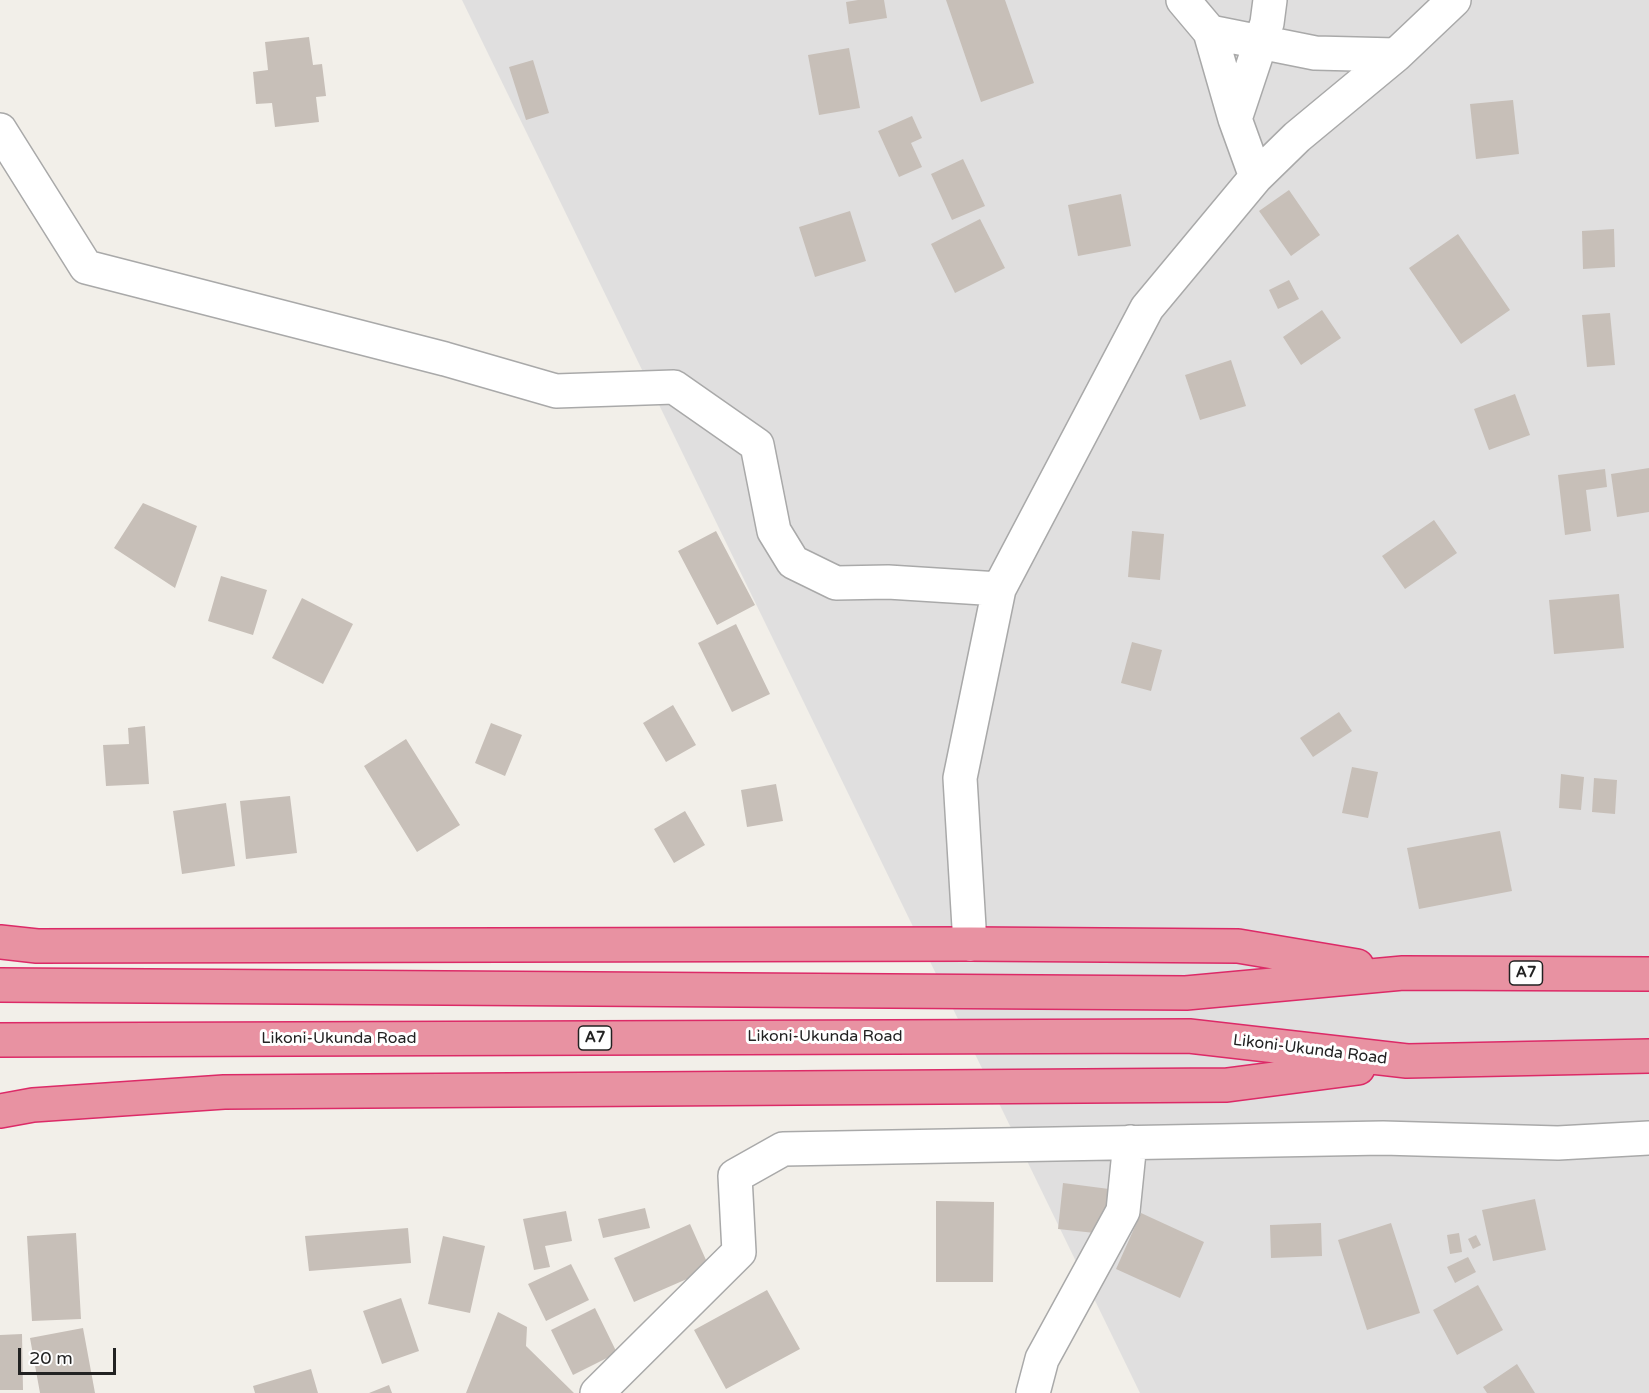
<!DOCTYPE html>
<style>
body{margin:0}
#map{position:relative;width:1649px;height:1393px;overflow:hidden;background:#f2efe9;font-family:"Varela Round",sans-serif}
canvas{display:block}
.scale{position:absolute;left:18px;top:1348px;width:98px;height:27px;box-sizing:border-box;border:3px solid #222;border-top:0;padding-left:8px;font-size:18px;line-height:21px;white-space:nowrap;color:#222;-webkit-text-stroke:4px #fff;paint-order:stroke}
</style>
<div id="map">
<canvas width="1649" height="1393"></canvas>
<div class="scale">20 m</div>
</div>
<script>
const g = document.querySelector('canvas').getContext('2d');
g.lineJoin = 'round';
function fillPath(path, color) {
  g.fillStyle = color;
  g.fill(path, 'evenodd');
}
function strokePath(path, color, width, dash) {
  g.strokeStyle = color;
  g.lineWidth = width;
  g.lineCap = dash ? 'butt' : 'round';
  g.setLineDash(dash || []);
  g.stroke(path);
}
function write(font, color, halo, rows, align = 'center') {
  g.font = font + ' "Varela Round",sans-serif';
  g.lineWidth = 6;
  g.setLineDash([]);
  g.textBaseline = 'middle';
  g.strokeStyle = halo;
  g.fillStyle = color;
  for (const [text, x, y, turn = 0] of rows) {
    g.save();
    g.translate(x, y);
    g.rotate((+turn || 0) * Math.PI / 180);
    g.textAlign = isNaN(turn) ? turn : align;
    if (halo) g.strokeText(text, 0, 0);
    g.fillText(text, 0, 0);
    g.restore();
  }
}
fillPath(new Path2D(`
 M462 0H1649V1393H1140Z`), '#e0dfdf');
fillPath(new Path2D(`
 M858 0H884L887 18 849 24 846 2Z
 M946 0H1005L1034 83 981 102Z
 M309 37 313 65 322 64 326 96 316 97 319 122 275 127 272 103 256 104 253 72 268 70 265 42Z
 M849 48 860 108 819 115 808 55Z
 M533 60 549 113 526 120 509 67Z
 M1513 100 1519 154 1476 159 1470 104Z
 M912 116 922 138 911 143 922 167 899 177 878 131Z
 M963 159 985 206 952 220 931 174Z
 M1289 190 1320 235 1291 256 1259 211Z
 M1121 194 1131 246 1078 256 1068 205Z
 M850 211 866 261 815 277 799 227Z
 M980 219 1005 268 955 293 931 244Z
 M1614 229 1615 267 1583 269 1582 231Z
 M1458 234 1510 310 1461 344 1409 268Z
 M1289 280 1299 299 1278 309 1269 290Z
 M1322 310 1341 338 1301 365 1283 337Z
 M1610 313 1615 365 1587 367 1582 315Z
 M1231 360 1246 406 1200 420 1185 375Z
 M1515 394 1530 435 1489 450 1474 409Z
 M1649 468V512L1617 517 1611 474Z
 M1605 469 1607 487 1586 490 1591 531 1565 535 1558 475Z
 M143 503 197 526 175 588 114 548Z
 M1434 520 1457 553 1405 589 1382 556Z
 M716 531 755 605 717 625 678 551Z
 M1132 531 1164 534 1160 580 1128 577Z
 M221 576 267 590 253 635 208 621Z
 M1619 594 1624 648 1554 654 1549 600Z
 M302 598 353 624 323 684 272 658Z
 M736 624 770 694 732 712 698 643Z
 M1132 642 1162 650 1151 691 1121 683Z
 M673 705 696 745 666 762 643 723Z
 M1339 712 1352 731 1313 757 1300 738Z
 M491 723 522 735 505 776 475 763Z
 M145 726 149 784 106 786 103 745 129 744 128 728Z
 M406 739 460 825 417 852 364 766Z
 M1352 767 1378 772 1368 818 1342 813Z
 M1561 774 1584 777 1581 810 1559 808Z
 M1594 778 1617 780 1615 814 1592 812Z
 M776 784 783 821 747 827 741 790Z
 M290 796 297 853 246 859 240 801Z
 M226 803 235 866 182 874 173 811Z
 M685 811 705 845 674 863 654 829Z
 M1500 831 1512 891 1419 909 1407 848Z
 M1063 1183 1109 1189 1104 1234 1058 1229Z
 M1535 1199 1546 1250 1493 1261 1482 1210Z
 M936 1201 994 1202 993 1282H936Z
 M645 1208 650 1228 603 1238 598 1219Z
 M566 1211 572 1241 545 1246 550 1267 534 1270 523 1219Z
 M1141 1213 1204 1242 1180 1298 1116 1269Z
 M1321 1223 1322 1256 1271 1258 1270 1225Z
 M1391 1223 1420 1313 1367 1330 1338 1240Z
 M690 1224 710 1269 634 1302 614 1258Z
 M408 1228 411 1263 309 1271 305 1236Z
 M76 1233 81 1319 32 1321 27 1236Z
 M1459 1233 1462 1252 1450 1254 1447 1235Z
 M1476 1235 1481 1245 1473 1249 1468 1239Z
 M443 1236 485 1246 470 1313 428 1304Z
 M1468 1257 1476 1272 1455 1283 1447 1267Z
 M571 1264 589 1300 546 1321 528 1284Z
 M1478 1285 1503 1330 1457 1355 1433 1310Z
 M767 1290 800 1349 726 1389 694 1330Z
 M401 1298 419 1351 382 1364 363 1311Z
 M595 1308 617 1353 573 1375 551 1330Z
 M498 1312 527 1327 526 1346 574 1393H466Z
 M83 1328 95 1393H40L30 1338Z
 M22 1334 23 1390H0V1335Z
 M1517 1364 1535 1393H1487L1483 1387Z
 M311 1369 318 1393H255L253 1386Z
 M389 1385 392 1393H369Z`), '#c7bfb8');
const minor = new Path2D(`
 M1183 0 1210 32 1235 119 1256 177
 M1210 32 1315 53 1396 55
 M1235 119 1267 23 1270 0
 M0 130 86 267 445 359 556 391 674 387 757 445 774 531 793 562 836 583 888 582 999 589
 M970 944 960 778 999 589 1147 308 1256 177 1297 137 1396 55 1454 0
 M597 1393 739 1252 735 1176 783 1149 1383 1138 1558 1143 1649 1138
 M1033 1393 1042 1359 1123 1211 1130 1142`);
const highway = new Path2D(`
 M0 942 37 946 970 944 1238 946 1357 966
 M0 985 1186 993 1403 973 1649 974
 M0 1040 1189 1036 1407 1061 1649 1056
 M0 1111 33 1105 224 1092 1227 1085 1358 1068`);
strokePath(minor, '#a9a9a9', 36);
strokePath(highway, '#dc2a67', 36);
strokePath(minor, '#fff', 33);
strokePath(highway, '#e892a2', 33);
for (const [x, y, w] of [
 [1526,973,33],
 [595,1038,33]
]) {
  const box = new Path2D();
  box.roundRect(x - w / 2, y - 12, w, 24, 4.5);
  g.fillStyle = '#fff';
  g.fill(box);
  strokePath(box, '#222', 1.5);
}
write('bold 15px', '#222', null, [
 ["A7",1526,973],
 ["A7",595,1038]
]);
write('16px', '#222', '#fff', [
 ["Likoni-Ukunda Road",825,1037],
 ["Likoni-Ukunda Road",339,1039],
 ["Likoni-Ukunda Road",1310,1050,7]
]);
</script>
